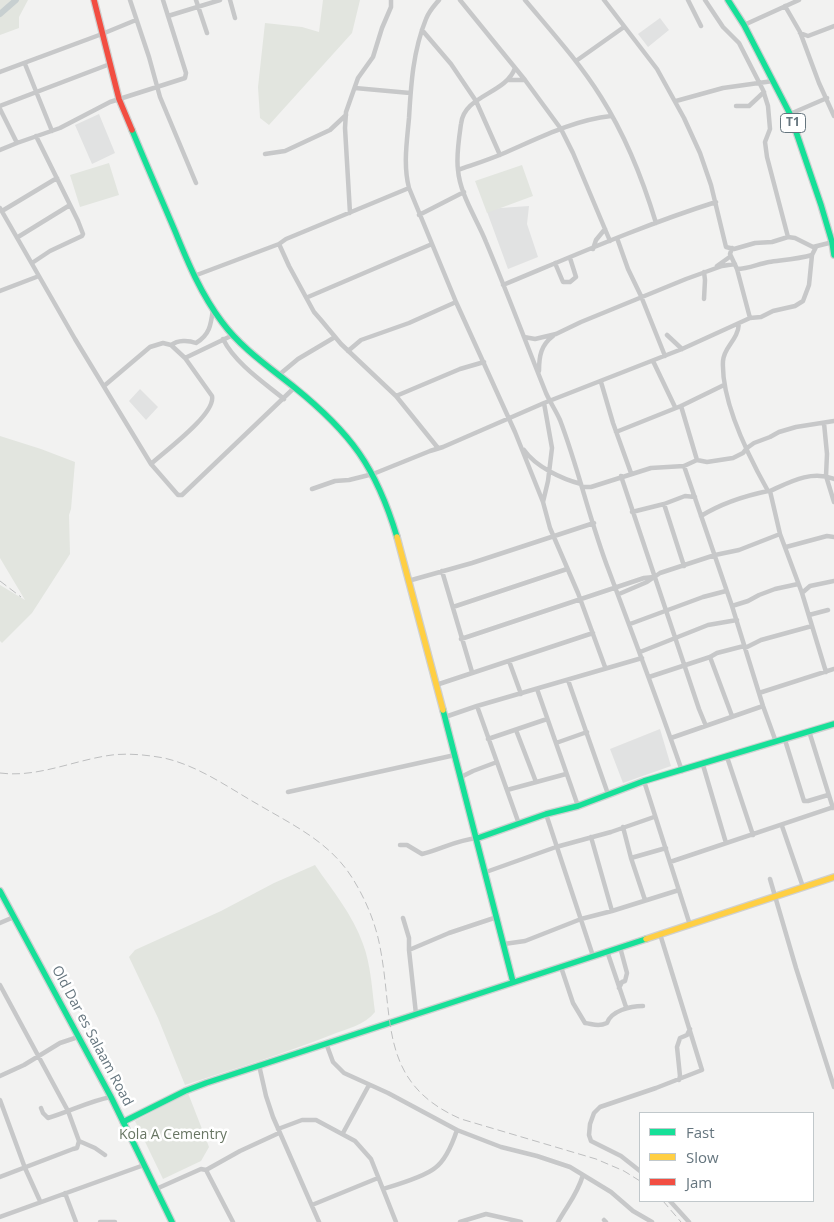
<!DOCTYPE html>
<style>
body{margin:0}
#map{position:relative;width:834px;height:1222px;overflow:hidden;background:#f2f2f1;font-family:"Open Sans",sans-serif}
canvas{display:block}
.legend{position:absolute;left:639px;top:1112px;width:175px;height:90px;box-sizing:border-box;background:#fff;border:1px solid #c1c8cb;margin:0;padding:6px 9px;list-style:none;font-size:15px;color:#65757e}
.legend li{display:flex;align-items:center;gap:10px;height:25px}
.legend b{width:25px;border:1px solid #c1c8cb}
</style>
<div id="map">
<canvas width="834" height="1222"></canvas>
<ul class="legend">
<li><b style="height:6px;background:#16e098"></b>Fast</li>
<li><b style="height:6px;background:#ffcf43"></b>Slow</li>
<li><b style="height:6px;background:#f24e42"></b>Jam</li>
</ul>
</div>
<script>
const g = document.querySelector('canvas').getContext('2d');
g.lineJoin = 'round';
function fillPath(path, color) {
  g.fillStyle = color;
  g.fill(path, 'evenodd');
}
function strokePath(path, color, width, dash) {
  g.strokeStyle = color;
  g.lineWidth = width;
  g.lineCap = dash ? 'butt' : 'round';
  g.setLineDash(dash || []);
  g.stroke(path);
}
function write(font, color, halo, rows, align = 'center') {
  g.font = font + ' "Open Sans",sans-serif';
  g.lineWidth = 5;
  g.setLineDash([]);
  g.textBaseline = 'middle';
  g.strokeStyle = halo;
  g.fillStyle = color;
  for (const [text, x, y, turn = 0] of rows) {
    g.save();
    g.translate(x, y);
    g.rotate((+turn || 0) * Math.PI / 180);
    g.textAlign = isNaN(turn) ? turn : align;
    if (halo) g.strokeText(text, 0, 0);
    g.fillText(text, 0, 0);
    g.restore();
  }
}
fillPath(new Path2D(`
 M660 18 669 30 648 47 638 34Z
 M99 114 115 153 92 164 75 125Z
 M529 206 527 224 538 257 508 269 486 209Z
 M140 389 158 407 146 420 129 401Z
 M660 729 671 766 623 783 610 749Z`), '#e1e2e2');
fillPath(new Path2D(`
 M0 0H28L19 17V28L0 35Z
 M323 0H360L352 33 269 125 260 118 258 87 265 23 302 27 319 32Z
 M109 163 119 195 80 207 70 175Z
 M522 165 533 196 487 213 475 181Z
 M0 436 41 449 75 462 71 509 69 515 70 554 32 613 2 643 0 641V585L25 600 0 558Z
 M315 865C332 890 353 915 363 944 371 965 372 990 375 1012 365 1025 346 1029 331 1035 283 1054 234 1069 185 1085L158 1018 129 957 135 950 221 911 274 883Z
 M188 1093 209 1147 201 1161 163 1179 135 1121Z`), '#e2e5df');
strokePath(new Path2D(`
 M0 14 16 0`), '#c7cfd0', 6);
const fast = new Path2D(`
 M728 0 744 25 790 114 821 205 832 242 834 255
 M132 130C146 164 161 198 175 231 188 263 201 294 222 322 241 348 269 367 294 387 351 433 376 467 397 537
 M443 710 513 982
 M478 838 546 814 578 806 644 781 834 724
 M0 891 111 1097 172 1222
 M123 1122 185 1091 206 1083 646 939`);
const slow = new Path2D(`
 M397 537 443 710
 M646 939 834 877`);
const jam = new Path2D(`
 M94 0 119 99 132 130`);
strokePath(fast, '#cfd0d0', 8);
strokePath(slow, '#cfd0d0', 8);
strokePath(jam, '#cfd0d0', 8);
strokePath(new Path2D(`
 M130 0 149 57 160 97 196 183
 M196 0 207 33
 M230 0 235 18
 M439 0C434 6 429 11 426 19 413 51 411 84 409 118 407 141 403 165 409 188L456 302 515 432 543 502 550 528 578 593 605 667
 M460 0 525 80 561 129 573 153 610 241
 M525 0C551 31 579 62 601 97 625 135 643 180 656 223
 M604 0 657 69 684 118 700 153 711 185 726 247 734 249 755 243 772 242 788 237 795 238 813 247 833 242
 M688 0 701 26
 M705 0 723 27 739 43 763 90 768 106 770 129 765 142 767 157 788 237
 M785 6 800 32 819 83 834 116
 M168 16 220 0
 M744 25 799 0
 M422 30 451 64 476 101 500 155
 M800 33 808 36 834 26
 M576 61 624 27
 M25 64 52 131
 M515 68C506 94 464 95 461 124 459 138 456 156 458 170 460 195 477 219 486 242 507 292 526 343 546 393 550 402 556 411 560 420 579 470 590 522 609 571 634 638 659 704 682 771
 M0 72 102 34 136 20
 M509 80H525
 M355 88 410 93
 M676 101 723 88 773 81
 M0 106 110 64
 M736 106H749L764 92
 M0 109 17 143
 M790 114 827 98
 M0 150 17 143 60 128 110 102 185 78 186 73 163 0
 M265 154 285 151 330 130 346 115
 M458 170C472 165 488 160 502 154 537 139 573 120 611 116
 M0 208 75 339 151 464 178 495H182L294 388
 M2 211 57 178
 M350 213 345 128 346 112 358 78 373 57 382 28 391 7V0
 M419 215 464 192
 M18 237 70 205
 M617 238 628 269 641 296 665 356
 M279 244 289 266 314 312 321 320 341 344 396 396 438 448
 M732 248 730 254 737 269 750 318
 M593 249 596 240 605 229
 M32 263 50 251 82 236 83 234 78 221 36 136
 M555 263 563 282H570L576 277 570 258
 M717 266 731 256
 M737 269C748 269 758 264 769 262 783 260 798 259 812 255
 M194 276 279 244 286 239 409 188
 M503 285C573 256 643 225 716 202
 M0 291 39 276
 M308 297 432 244
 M704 299 705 280 704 272
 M739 323C738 341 724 346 723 361 721 400 749 457 768 491
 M667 335 682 349
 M524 337 535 339 556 334 581 322 686 279 722 266 735 264
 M223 339C235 363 263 382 284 399
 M171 345C178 340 188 340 196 343 210 335 211 324 213 309
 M348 351 361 340 409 323 456 302
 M185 358 233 335
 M653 361 675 407
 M539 371C539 356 541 345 553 336
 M280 374 298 359 335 337
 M601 382 613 423 631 473
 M104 386 150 347 163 343 171 345 185 358 212 396C216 414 165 451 151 464
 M396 396 460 369 484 362
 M681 406 697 460
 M824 423 827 454 826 476 834 502
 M616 432 681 406 724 385
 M524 450C536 467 562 479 581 484
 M684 466 732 606 763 706 776 742
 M621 476 699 709 706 726
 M582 487H591L651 468 684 466 697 460 707 462 733 458 743 453 747 448 754 443 770 437 779 432 796 427 834 421
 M312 489 335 481 349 480 373 474 430 451 443 447 544 403 682 349 750 318 761 317 773 311 795 306 803 301 809 285 812 255 816 247
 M543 502 548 481 552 448 544 403
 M664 504 684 566
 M632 512 664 504 685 496 695 497
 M701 516C722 503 744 496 768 491
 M786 547 827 536 834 537
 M442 571 472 672
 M408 581 472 563 594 523
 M802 593 810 586 834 581
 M619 594 647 582 660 573 715 555 739 550 780 534
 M732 606 748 601 759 595 775 589 798 584
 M453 607 567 569
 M809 615 828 610
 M630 624 703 597 726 591
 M461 639 644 578 654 577
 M745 648 761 640 812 626
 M640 652 708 625 737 620
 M710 657 732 716
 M509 661 521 694
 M826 672 802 593 780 534 770 491C790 482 811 470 834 479
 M649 677 710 657 717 653 744 646
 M568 680 608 794
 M436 685 593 633
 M537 689 578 806
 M759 693 834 669
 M477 706 519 824
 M445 717 477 706 642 658
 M516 730 536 782
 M809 731 833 808
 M671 738 763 706
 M488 739 547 719
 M785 740 804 801H808L828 795
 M556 743 587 732
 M727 757 753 835
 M703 765 726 843
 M461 777 473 771 497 762
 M644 781 690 925
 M507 790 566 774
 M288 792 455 755
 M546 814 593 956
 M782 826 803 887
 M623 827 631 858
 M591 837 612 911
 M400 845H407L422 854C442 849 456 840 478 838
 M670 862 834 807
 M486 872 556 847 611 832 654 817
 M770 879 796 968 834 1087
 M645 900 631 858 666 848
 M403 918 409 938V950
 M0 923 14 917
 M504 944 525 941 581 919 612 911 679 890
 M607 951 626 1007
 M561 967 573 1003 585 1023C593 1024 598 1027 607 1023 611 1011 630 1006 643 1006
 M0 985 68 1111 79 1141 77 1148 73 1149 0 1177
 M619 988 622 982 625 981 627 973 620 947
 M416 1014 409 950 449 933 497 917
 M326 1043 333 1062 344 1073 388 1093 457 1130 501 1147 537 1156 570 1167 611 1192 633 1211 652 1222
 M259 1065 266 1096 273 1117 319 1222
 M0 1076 24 1065 60 1043 78 1037
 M679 1080 680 1076 677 1047 680 1038 687 1035 690 1029
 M0 1100 25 1168 40 1201
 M41 1108 43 1113 48 1118C69 1112 89 1101 111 1097
 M278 1129 302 1120H316L355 1141 371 1159 396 1222
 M343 1133 369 1085
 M79 1141 95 1148 105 1155
 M206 1170 233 1222
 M640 1171 621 1156 591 1141 589 1135 590 1124 594 1113 600 1107 656 1088 702 1070 660 934
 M156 1189 201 1169 206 1170 240 1151 279 1133
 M383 1189C396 1185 424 1177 435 1168 446 1160 453 1142 457 1130
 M65 1193 76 1222
 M670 1201 689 1222
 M312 1205 378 1178
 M0 1217 144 1165
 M604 1220 606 1222
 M100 1222H115
 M460 1222 486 1214 521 1222
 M558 1222C568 1204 577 1195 583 1175`), '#c7c8c9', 4.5);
strokePath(fast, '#16e098', 5.5);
strokePath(slow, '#ffcf43', 5.5);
strokePath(jam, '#f24e42', 5.5);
strokePath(new Path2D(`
 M0 581 21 597
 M0 773C38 778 74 760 112 755 129 753 147 755 164 758 199 766 229 788 259 805 293 825 329 842 351 876 364 896 374 919 379 942 395 1016 376 1082 461 1119L596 1159 624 1171 640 1181
 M663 1201 681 1222`), '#bdbebf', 1, [8, 4]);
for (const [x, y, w] of [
 [793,123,25]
]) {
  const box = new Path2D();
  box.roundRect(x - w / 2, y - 9.5, w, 19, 4);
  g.fillStyle = '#fff';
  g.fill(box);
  strokePath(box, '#65757e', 1);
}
write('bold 12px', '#65757e', null, [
 ["T1",793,123]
]);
write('14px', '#65757e', '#fff', [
 ["Old Dar es Salaam Road",92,1036,62]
]);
write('14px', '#687663', '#fff', [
 ["Kola A Cementry",173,1135]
]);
</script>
